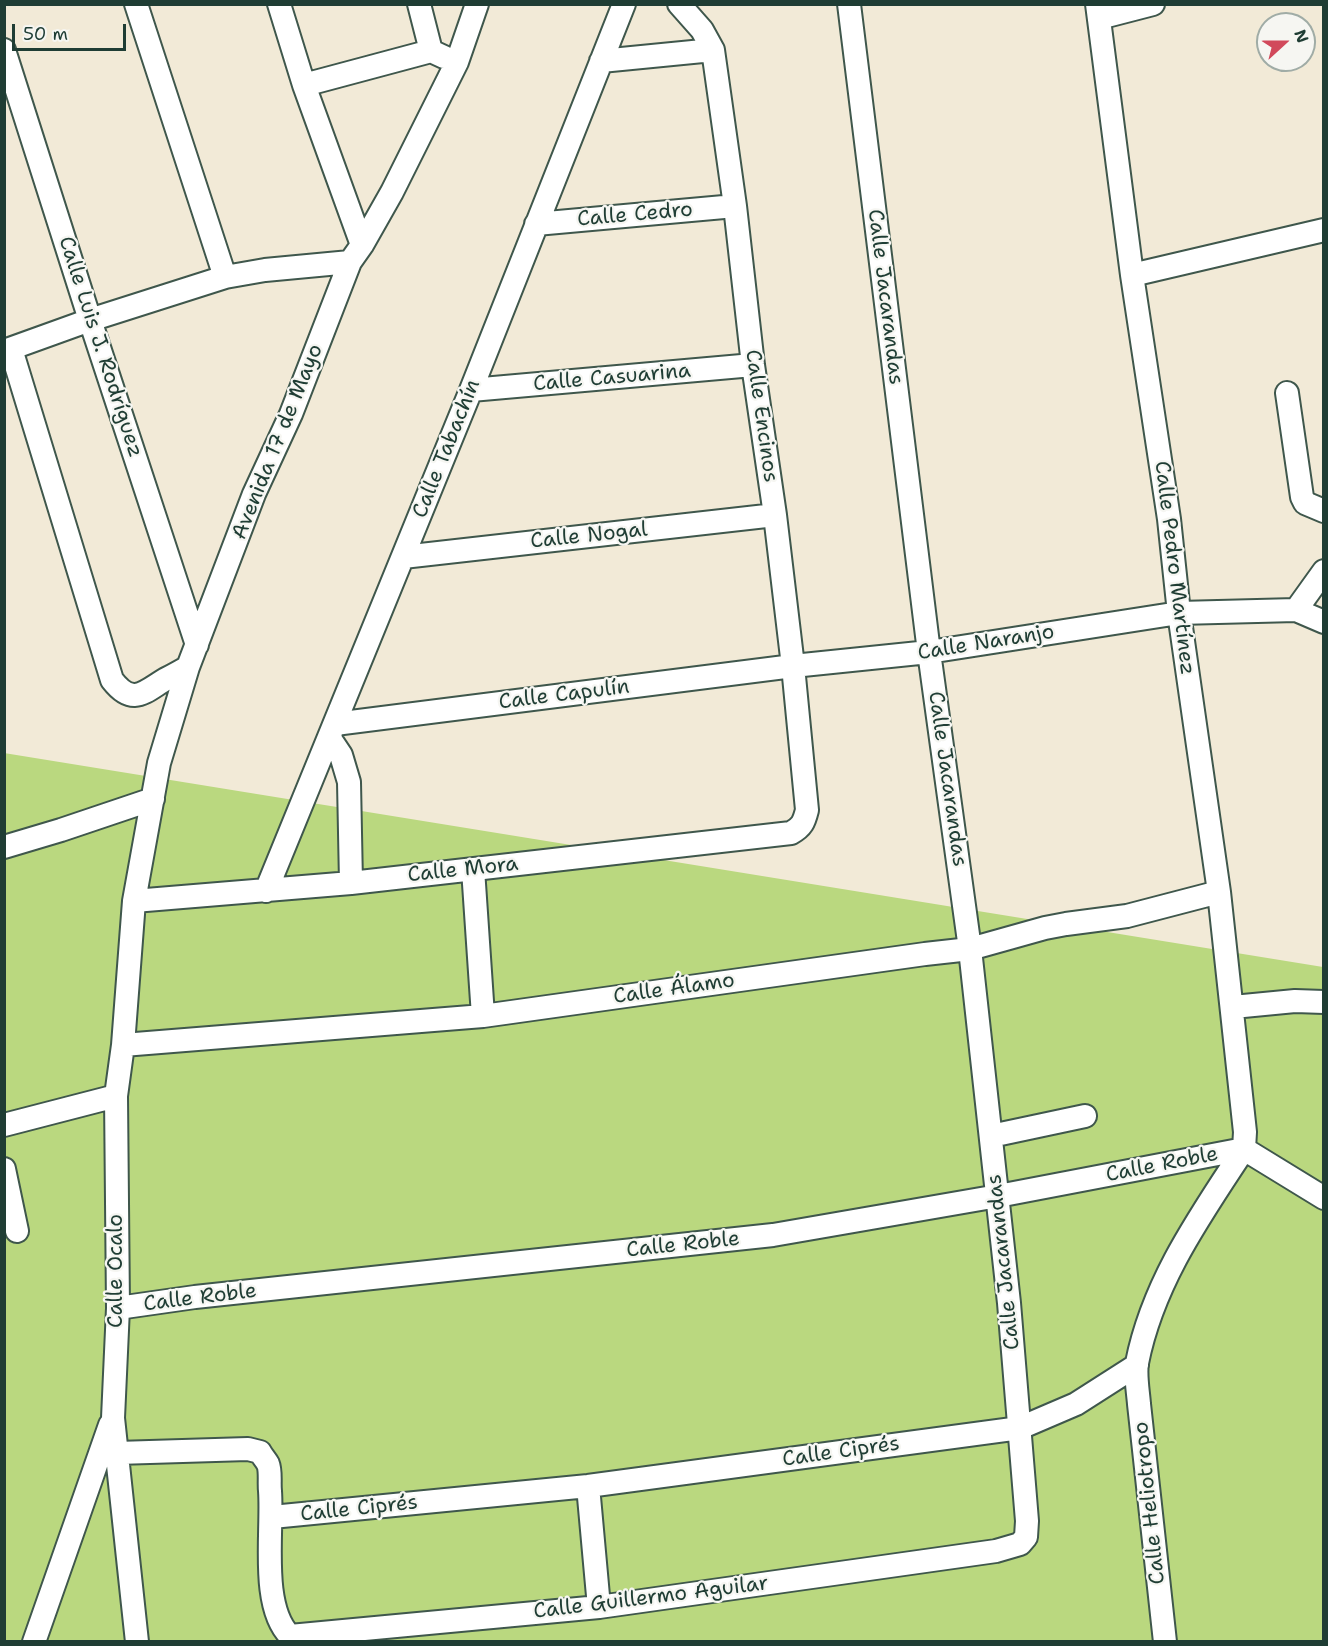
<!DOCTYPE html>
<meta charset="utf-8">
<style>
body{margin:0}
#map{position:relative;width:1328px;height:1646px;overflow:hidden;background:#f2ead7;font-family:"Shantell Sans",sans-serif}
canvas{display:block}
.frame{position:absolute;inset:0;border:6px solid #1f3d34;pointer-events:none}
.north{position:absolute;left:1256px;top:12px;width:60px;height:60px;box-sizing:border-box;background:#f6f6f2;border:2px solid #a0aca6;border-radius:50%;rotate:69deg;font-size:16px;font-weight:700;line-height:24px;text-align:center;color:#1f3d34}
.north::after{content:'';display:block;margin:auto;width:21px;height:27px;background:#d1495b;clip-path:polygon(50% 0,100% 100%,50% 72%,0 100%)}
.scale{position:absolute;left:12px;top:24px;width:114px;height:27px;box-sizing:border-box;border:3px solid #1f3d34;border-top:0;padding-left:8px;font-size:18px;line-height:21px;white-space:nowrap;color:#1f3d34;-webkit-text-stroke:4px #f6f6f2;paint-order:stroke}
</style>
<div id="map">
<canvas width="1328" height="1646"></canvas>
<div class="frame"></div>
<div class="north">N</div>
<div class="scale">50 m</div>
</div>
<script>
const g = document.querySelector('canvas').getContext('2d');
g.lineJoin = 'round';
function fillPath(path, color) {
  g.fillStyle = color;
  g.fill(path, 'evenodd');
}
function strokePath(path, color, width, dash) {
  g.strokeStyle = color;
  g.lineWidth = width;
  g.lineCap = dash ? 'butt' : 'round';
  g.setLineDash(dash || []);
  g.stroke(path);
}
function write(font, color, halo, rows, align = 'center') {
  g.font = font + ' "Shantell Sans",sans-serif';
  g.lineWidth = 4.5;
  g.setLineDash([]);
  g.textBaseline = 'middle';
  g.strokeStyle = halo;
  g.fillStyle = color;
  for (const [text, x, y, turn = 0] of rows) {
    g.save();
    g.translate(x, y);
    g.rotate((+turn || 0) * Math.PI / 180);
    g.textAlign = isNaN(turn) ? turn : align;
    if (halo) g.strokeText(text, 0, 0);
    g.fillText(text, 0, 0);
    g.restore();
  }
}
fillPath(new Path2D(`
 M4 753 1323 967V1641H5Z`), '#bad87f');
const minor = new Path2D(`
 M136 4 225 277
 M279 4 304 85 362 245
 M419 4 431 51 444 57
 M1097 4 1132 275 1169 519 1179 613 1219 892 1245 1132 1244 1149C1200 1216 1153 1282 1137 1363 1135 1375 1138 1391 1139 1404L1165 1642
 M1099 18 1153 4
 M4 50 90 320 197 645
 M601 61 713 50
 M304 85 431 51
 M536 224 735 206
 M1132 275 1324 230
 M11 349 112 680C133 707 144 692 166 679 174 675 181 671 188 667
 M4 351 90 320 225 277 265 270 350 262
 M471 390 753 365
 M1287 393 1302 497 1305 503 1324 511
 M403 557 775 515
 M1296 610 1324 571
 M335 724 793 666 929 652 1179 613 1296 610 1324 622
 M329 737 341 755 349 782 351 883
 M4 847 61 830 153 799
 M473 869 483 1016
 M266 891 471 390 624 4
 M134 901 351 883 791 833C802 827 804 822 807 810L793 666 775 515 753 365 735 206 713 50 702 30 679 4
 M1233 1007 1295 1001 1324 1002
 M123 1045 483 1016 925 954 970 949 1045 928 1066 924 1127 916 1219 892
 M4 1125 116 1096
 M991 1136 1085 1116
 M4 1169 17 1231
 M118 1308 195 1297 773 1235 998 1196 1244 1149 1324 1198
 M117 1453 248 1449 260 1452C262 1456 266 1460 268 1464 271 1471 269 1483 270 1491 273 1532 260 1606 290 1636V1642
 M588 1486 599 1607
 M272 1517 588 1486 1020 1428 1076 1404 1137 1365
 M290 1636 599 1607 996 1551 1020 1544 1026 1537 1027 1521 1009 1303 970 949 929 652 849 4
 M34 1642 110 1425
 M137 1642 113 1418 118 1308 116 1096 123 1045 134 901 159 763 188 667 254 494 291 414 350 262 362 245 392 192 457 62 477 4`);
strokePath(minor, '#3f574c', 26);
strokePath(minor, '#fff', 22);
write('21px', '#1f3d34', '#f6f6f2', [
 ["Calle Cedro",635,215,-5],
 ["Calle Jacarandas",885,297,83],
 ["Calle Luis J. Rodríguez",100,347,72],
 ["Calle Casuarina",612,378,-5],
 ["Calle Encinos",761,416,82],
 ["Avenida 17 de Mayo",278,442,-68],
 ["Calle Tabachín",447,449,-68],
 ["Calle Nogal",589,536,-6],
 ["Calle Pedro Martínez",1174,568,83],
 ["Calle Naranjo",986,643,-9],
 ["Calle Capulín",564,695,-7],
 ["Calle Jacarandas",947,779,82],
 ["Calle Mora",463,870,-6],
 ["Calle Álamo",674,989,-8],
 ["Calle Roble",1162,1165,-11],
 ["Calle Roble",683,1245,-6],
 ["Calle Jacarandas",1004,1262,-96],
 ["Calle Ocalo",117,1271,-90],
 ["Calle Roble",200,1298,-7],
 ["Calle Ciprés",841,1452,-8],
 ["Calle Heliotropo",1150,1503,-96],
 ["Calle Ciprés",359,1509,-6],
 ["Calle Guillermo Aguilar",651,1598,-7]
]);
</script>
